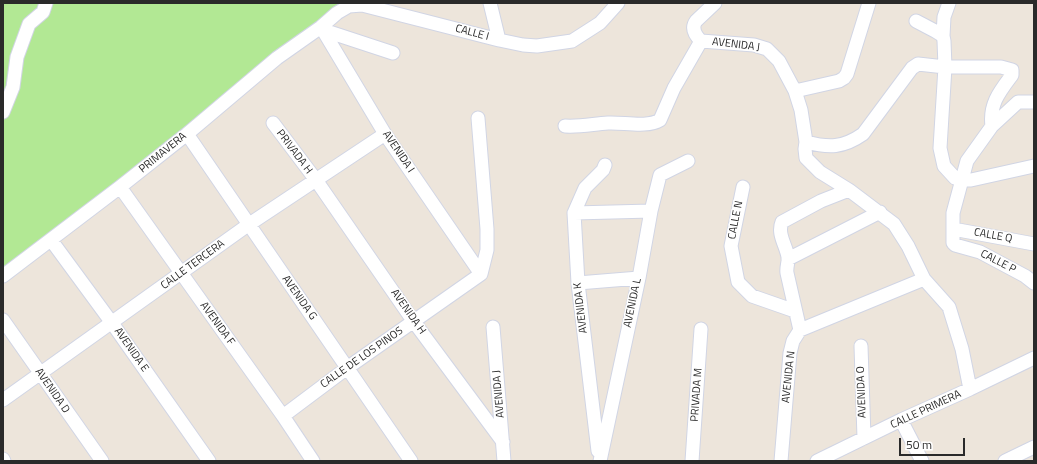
<!DOCTYPE html>
<style>
body{margin:0}
#map{position:relative;width:1037px;height:464px;overflow:hidden;background:#ede5db;font-family:"Titillium Web",sans-serif}
canvas{display:block}
.frame{position:absolute;inset:0;border:4px solid #2a2a2a;pointer-events:none}
.scale{position:absolute;left:899px;top:438px;width:66px;height:18px;box-sizing:border-box;border:2px solid #2a2a2a;border-top:0;padding-left:5px;font-size:12px;line-height:14px;white-space:nowrap;color:#2a2a2a;-webkit-text-stroke:3px #fff;paint-order:stroke}
</style>
<div id="map">
<canvas width="1037" height="464"></canvas>
<div class="frame"></div>
<div class="scale">50 m</div>
</div>
<script>
const g = document.querySelector('canvas').getContext('2d');
g.lineJoin = 'round';
function fillPath(path, color) {
  g.fillStyle = color;
  g.fill(path, 'evenodd');
}
function strokePath(path, color, width, dash) {
  g.strokeStyle = color;
  g.lineWidth = width;
  g.lineCap = dash ? 'butt' : 'round';
  g.setLineDash(dash || []);
  g.stroke(path);
}
function write(font, color, halo, rows, align = 'center') {
  g.font = font + ' "Titillium Web",sans-serif';
  g.lineWidth = 3;
  g.setLineDash([]);
  g.textBaseline = 'middle';
  g.strokeStyle = halo;
  g.fillStyle = color;
  for (const [text, x, y, turn = 0] of rows) {
    g.save();
    g.translate(x, y);
    g.rotate((+turn || 0) * Math.PI / 180);
    g.textAlign = isNaN(turn) ? turn : align;
    if (halo) g.strokeText(text, 0, 0);
    g.fillText(text, 0, 0);
    g.restore();
  }
}
fillPath(new Path2D(`
 M3 3H362L349 6 3 276Z`), '#b2e894');
const minor = new Path2D(`
 M490 3 499 40
 M715 3 696 21C691 28 695 35 701 41L754 45 767 49 779 61 795 91 801 110 806 142 805 149 806 158 820 172 849 190 894 224 908 246 924 279 949 307 962 349 970 389
 M916 21 935 31 943 36 944 41 945 67 940 148 944 166 955 178 962 180H971L1034 166
 M321 27 385 134 481 274
 M323 30 393 53
 M943 36 944 17 949 3
 M795 91 839 81 844 78 847 74 869 3
 M1034 102H1018L992 126 967 161 953 213V243L955 245 980 252 1025 276 1034 283
 M3 112 13 87 17 57 29 24 43 12 46 3
 M478 118 487 229V250L481 274
 M273 123 316 180 414 322 503 442
 M565 126C580 127 593 124 608 123 623 122 647 128 660 120L674 88 701 41
 M187 134 411 461
 M806 142C829 148 843 148 863 134L912 68 918 64 945 67H1001L1012 70V75C1000 91 989 104 992 126
 M120 187 283 416 313 461
 M743 187 731 246 738 282 752 296 795 311
 M574 213 651 211
 M953 229 1034 244
 M51 240 112 323 209 461
 M788 259 880 212
 M3 276 120 187 187 134 277 58 321 27 337 13 349 6 362 5 499 40 523 45 537 46 572 41 600 23 618 3
 M578 283 639 278
 M3 320 102 461
 M493 327 504 461
 M800 330 924 279
 M861 346 864 438
 M3 400 248 225 385 134
 M283 416 347 368 481 274
 M901 420 922 461
 M598 451 578 283 574 213 585 188 603 170 605 165
 M3 459 4 461
 M600 461 639 278 651 211 660 175 688 161
 M692 461 701 329
 M781 461 790 353 793 341 800 330 787 273C786 267 789 261 788 257 786 245 777 234 782 222L821 201 849 190
 M817 461 901 420 970 389 1034 358
 M1005 461 1034 447`);
strokePath(minor, '#d1d5e4', 15);
strokePath(minor, '#fff', 13);
write('11px', '#2a2a2a', '#fff', [
 ["CALLE I",472,33,15],
 ["AVENIDA J",736,45,7],
 ["PRIVADA H",294,152,53],
 ["AVENIDA I",398,152,56],
 ["PRIMAVERA",163,153,-39],
 ["CALLE N",736,220,-79],
 ["CALLE Q",993,236,10],
 ["CALLE P",998,262,27],
 ["CALLE TERCERA",193,265,-36],
 ["AVENIDA G",299,298,55],
 ["AVENIDA L",633,303,-78],
 ["AVENIDA K",581,308,-97],
 ["AVENIDA H",408,312,55],
 ["AVENIDA F",217,324,54],
 ["AVENIDA E",131,350,55],
 ["CALLE DE LOS PINOS",362,358,-35],
 ["AVENIDA N",789,377,-84],
 ["AVENIDA D",52,391,55],
 ["AVENIDA O",862,392,-92],
 ["AVENIDA J",499,394,-95],
 ["PRIVADA M",697,395,-86],
 ["CALLE PRIMERA",926,410,-25]
]);
</script>
